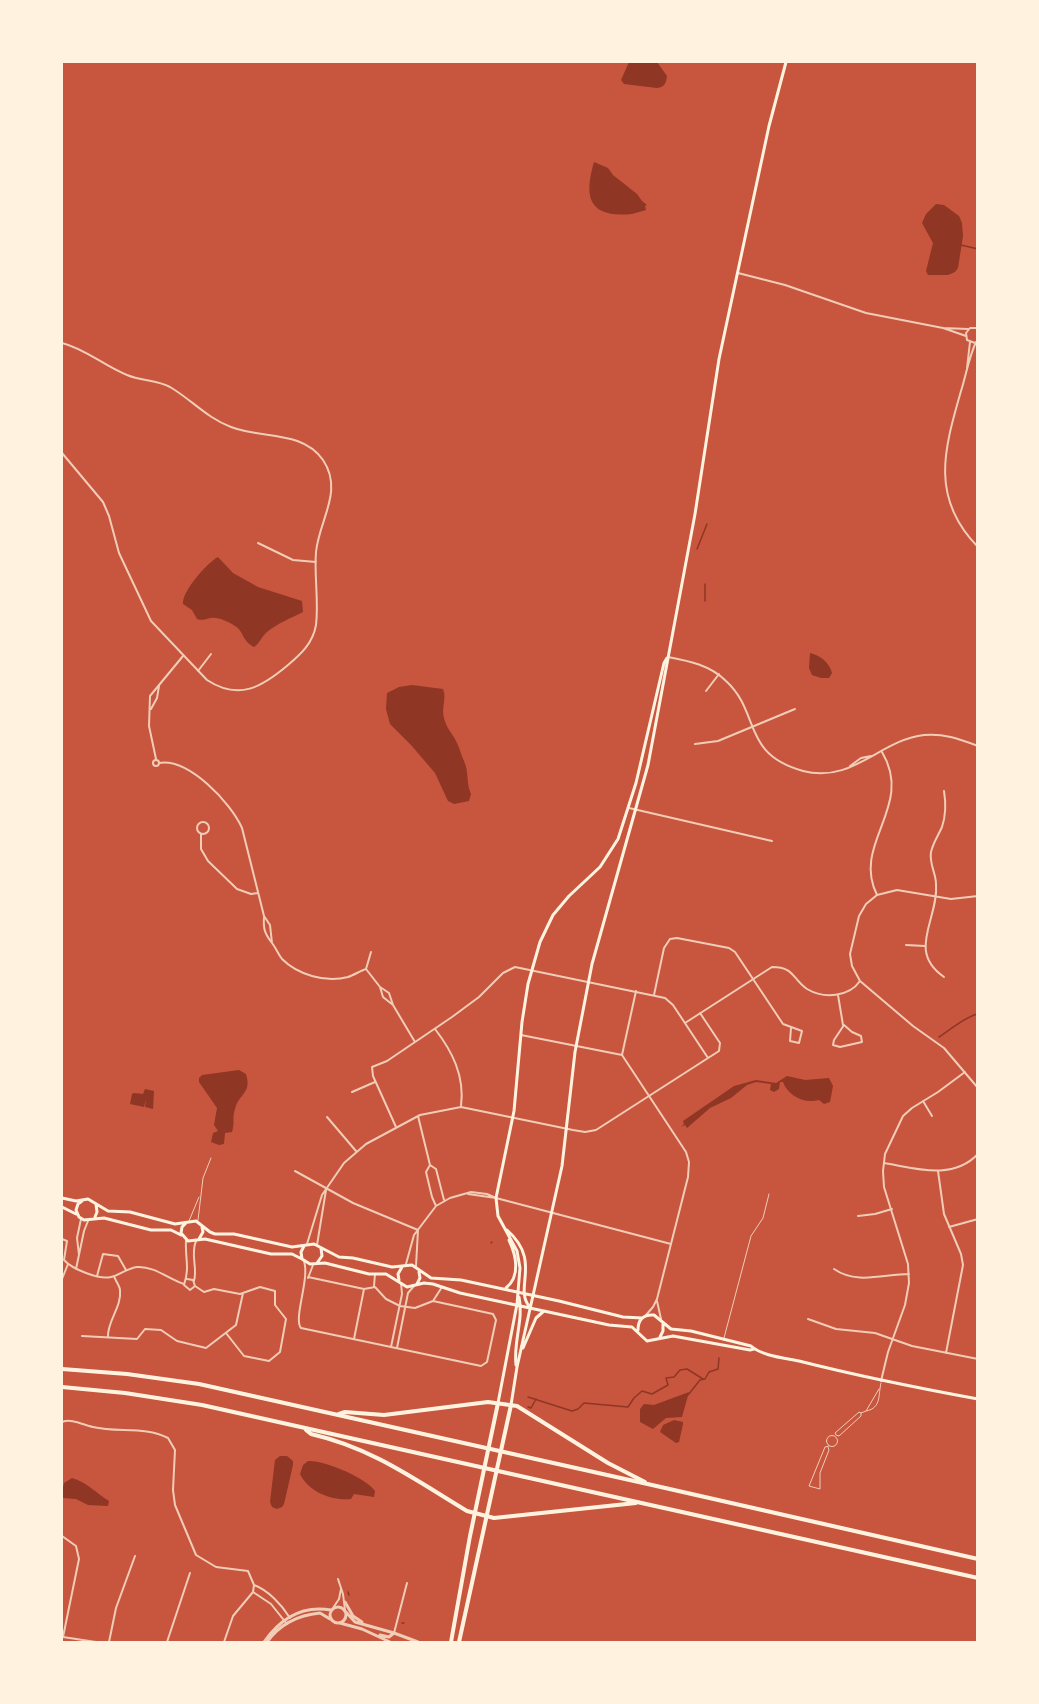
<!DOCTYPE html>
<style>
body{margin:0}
#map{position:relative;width:1039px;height:1704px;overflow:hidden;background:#c8553d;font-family:"Exo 2",sans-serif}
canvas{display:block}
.frame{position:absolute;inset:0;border:63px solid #fff3e0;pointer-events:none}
</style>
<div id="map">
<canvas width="1039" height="1704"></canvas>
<div class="frame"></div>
</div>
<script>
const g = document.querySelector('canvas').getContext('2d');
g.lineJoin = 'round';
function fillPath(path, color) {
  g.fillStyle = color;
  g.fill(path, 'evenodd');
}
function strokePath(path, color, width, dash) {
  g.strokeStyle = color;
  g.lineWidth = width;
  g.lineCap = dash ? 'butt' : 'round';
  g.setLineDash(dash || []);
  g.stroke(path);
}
fillPath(new Path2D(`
 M629 62H657L667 76C666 83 665 87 657 88L624 84 621 80Z
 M594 162 608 168 613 175 637 194 642 201 647 205 645 206 646 210C641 211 637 213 632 214 590 218 583 199 594 162Z
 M936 204 944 205 959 216 962 223 963 236 958 268 955 272 948 275H928L926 271 933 243 922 223 926 214Z
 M218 557 233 573 258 587 302 601 303 612C291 618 278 623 267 632 261 637 260 643 254 647 241 640 244 631 235 626 229 622 218 617 211 618 205 619 203 621 197 619L192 610 183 604C182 591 207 563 218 557Z
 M810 653C821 656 829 662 832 673L829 678H821L812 675 809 668Z
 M412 685 443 689C447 698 441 708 444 718 446 728 453 734 457 743 460 749 461 755 464 761 469 771 466 784 471 794L469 801 454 804 448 801 435 773 411 745 390 724 386 709 387 693 399 687Z
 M239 1070 246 1074C252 1094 239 1093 235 1109 232 1117 235 1123 232 1132L225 1133 224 1144 219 1145 211 1142 213 1133 218 1131 214 1125 217 1108 199 1082V1078L202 1075Z
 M787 1076 805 1080 829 1078 833 1086 830 1102 824 1104 819 1100C804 1104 788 1096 783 1082H780L779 1089 774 1092 770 1090 771 1084 756 1082 747 1085 731 1098 710 1108 687 1128 685 1125 681 1127 684 1124 683 1121 734 1086 756 1080 776 1083Z
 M145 1089 154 1091 153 1109 145 1107 146 1099 144 1107 130 1104 132 1094 134 1093 143 1094Z
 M689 1392 682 1417 666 1418 653 1429 640 1422V1409L644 1404 654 1405Z
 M674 1420 683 1422V1424L679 1442 676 1443 660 1432 663 1425Z
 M280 1456H287L293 1461V1465L284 1504 282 1507 277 1509 272 1507 270 1502 275 1460Z
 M308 1461C325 1460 366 1478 375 1491L374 1497 354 1494 351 1499C330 1501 308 1491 300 1474L303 1465Z
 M72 1478C88 1483 96 1493 109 1501L108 1506 88 1505 76 1499 63 1498 62 1492 64 1483Z`), '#8f3625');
strokePath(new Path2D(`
 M961 245 978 249
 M697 549 707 524
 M705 584V601
 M939 1037C950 1030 966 1016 978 1014
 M491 1243 492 1242
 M688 1395 700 1380 705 1379 709 1372 718 1369 719 1358
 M528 1397 572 1411 578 1409 584 1403 628 1407 634 1398 642 1391 652 1394 668 1385 666 1378 674 1377 680 1370 687 1369 703 1379
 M528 1407 531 1408 536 1399
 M348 1592 349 1595
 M402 1623H404`), '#8f3625', 1.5);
strokePath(new Path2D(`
 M198 1220 203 1178 211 1158
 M189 1221 199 1197
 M724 1338 751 1236 763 1218 769 1194
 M879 1389 866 1411C882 1408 878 1394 881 1383
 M861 1413V1416L839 1436 836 1435 835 1433 859 1412 861 1413 866 1411
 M826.5 1441a5.5 5.5 0 1 1 11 0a5.5 5.5 0 1 1-11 0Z
 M828 1447 829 1450 820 1473V1489L809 1486 825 1447 829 1446`), '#f1ccb7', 1);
strokePath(new Path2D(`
 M738 273 785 285 866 313 943 328 968 329
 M943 328 966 336
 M976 342C969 357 966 375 961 391 944 450 930 498 978 547
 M62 343C86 349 104 366 127 375 141 381 157 380 170 387 192 400 207 418 231 427 262 439 302 430 323 460 344 491 319 520 316 552 314 576 319 601 316 625 313 643 301 654 288 665 262 687 239 701 207 680L151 621 119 553 109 516 103 502 62 453
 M975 343 967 340 966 333 970 328H978
 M967 368 970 342
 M258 543 293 560 316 562
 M668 657C689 661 710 665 726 681 761 713 741 754 803 771 852 784 880 740 924 735 943 733 959 739 978 746
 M198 671 211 654
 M706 691 719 674
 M151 709 157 698 159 686
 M695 744 718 741 795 709
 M156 759 149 726 150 696 183 656
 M153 763a3 3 0 1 1 6 0a3 3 0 1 1-6 0Z
 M159 763C189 758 231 803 242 828L264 916 270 925 272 943
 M850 766 861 758 871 756
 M629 808 772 841
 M197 828a6 6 0 1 1 12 0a6 6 0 1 1-12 0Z
 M201 834V849L208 861 237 889 251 894 258 893
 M877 895C851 843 915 807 882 752
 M978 896 951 899 897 890 877 895 866 904 859 916 850 954 852 966 860 981 913 1026 944 1048 978 1088
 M264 917C263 929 265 934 272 943 276 948 278 954 282 959 298 975 326 983 348 977 354 975 360 971 366 969L380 987 389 993 393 1005 415 1042
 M906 945 925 946
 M366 969 371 952
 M944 977C906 951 939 919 936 884 936 873 929 864 931 852 933 843 938 836 942 827 946 815 946 803 944 791
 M380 987 383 997 393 1005
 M654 995 664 948 670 939 677 938 729 948 735 952 783 1024 802 1031 799 1043 790 1041 791 1028
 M838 995 843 1025
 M685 1023 772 967C795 967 792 979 807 989 824 999 849 997 860 981
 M844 1025 852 1032 861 1036 862 1042 840 1047 833 1045 834 1040Z
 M435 1029C452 1051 465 1076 461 1106
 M521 1035 622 1055 686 1152 689 1162 688 1177 657 1299 653 1307 646 1315
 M622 1055 636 991
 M352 1092 375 1082
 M923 1101 932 1116
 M418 1116 430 1165
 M327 1117 356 1151
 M396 1127 373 1076 372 1067 387 1061 452 1017 479 997 503 973 515 967 665 998 673 1005 708 1058
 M884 1163C915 1168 952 1181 978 1154
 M295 1171 353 1203 418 1230
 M938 1171 944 1214 961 1254 963 1265 946 1353
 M468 1194 496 1198 671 1244
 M436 1206 432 1197 426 1172 430 1165 436 1169 444 1200
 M858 1216 875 1214 892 1209
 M949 1227 978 1219
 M62 1239 67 1241 64 1260C72 1269 99 1280 111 1277 119 1275 128 1268 137 1267 155 1266 168 1279 184 1284
 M186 1240C185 1259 190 1267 184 1285L190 1290 195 1286
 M307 1244 322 1195 344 1163 366 1144 420 1115 461 1107 573 1130 585 1132 596 1130 719 1051 720 1043 700 1013
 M317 1245 326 1190
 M79 1255 77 1238 81 1219
 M304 1261C310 1279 293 1319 301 1328L481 1366 487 1362 496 1320 493 1314 433 1301 415 1308 400 1306 386 1299 375 1287 364 1289 308 1277
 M406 1264 414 1235 436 1206 450 1198 471 1192 487 1194 496 1198
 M416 1266 418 1230
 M76 1269 84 1231 88 1221
 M834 1269C857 1285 884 1274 909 1274
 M97 1276 103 1254 118 1256 126 1270
 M308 1278 313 1265
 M62 1279 68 1264
 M187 1279 193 1280 195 1286 204 1292 214 1289 240 1294 260 1287 275 1291V1305L286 1319 280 1352 269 1361 244 1356 226 1333
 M194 1281C198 1268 190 1255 196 1241
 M374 1286 375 1274
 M433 1301 442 1287
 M657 1301 661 1319
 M808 1319 836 1329 875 1333 912 1346 978 1359
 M82 1336 137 1339 145 1329 161 1330 177 1341 206 1348 236 1325 243 1293
 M108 1337C107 1321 122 1307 120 1290 120 1286 115 1280 114 1276
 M354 1339 364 1289
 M391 1347 402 1294 401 1283
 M397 1348 408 1293 414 1286
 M881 1381 888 1352 905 1305 909 1283 908 1264 884 1187 883 1171 885 1154 903 1116 912 1108 938 1092 965 1072
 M62 1422C72 1418 83 1425 93 1427 118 1433 145 1426 168 1438L175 1450 173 1490 175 1505 196 1555 216 1567 248 1571 254 1585 253 1592
 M62 1536 76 1546 79 1559 63 1637
 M338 1579 343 1594 345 1610
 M254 1585C268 1590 282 1605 290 1618
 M253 1592 271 1604 287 1624
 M333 1608 339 1599 341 1589
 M394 1633 407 1583
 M63 1637 96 1642
 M109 1642 116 1608 135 1556
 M167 1642 190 1573
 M224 1642 233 1616 253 1592`), '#f1ccb7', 2);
strokePath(new Path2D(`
 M345 1602 353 1616 362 1622
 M330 1615a8 8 0 1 1 16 0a8 8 0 1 1-16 0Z
 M345 1611 355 1622 394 1633 418 1642
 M340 1623 362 1629 390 1642
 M380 1635 389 1637 394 1633
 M264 1642C280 1619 302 1605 331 1610
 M267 1642C280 1624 299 1615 320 1613L330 1619`), '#f1ccb7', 3);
strokePath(new Path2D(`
 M62 1198 76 1201 88 1199 108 1211 130 1212 175 1224 196 1221 210 1232 215 1234H234L292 1247 314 1244 339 1257 353 1258 392 1267 412 1265 431 1278 461 1280 559 1301 623 1317 642 1318
 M82 1201 78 1204 76 1210 79 1217 84 1220 104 1218 151 1230H171L181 1235
 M62 1207 76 1214
 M95 1217 97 1212 96 1204
 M186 1223 182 1227 181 1233 188 1241 205 1239 271 1254H292L302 1259
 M507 1230C542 1261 514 1287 529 1306
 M199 1239 203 1232 202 1227
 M304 1246 301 1252 302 1259 310 1264 325 1263 369 1274H386L407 1287 424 1283 433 1284 460 1293 609 1325 632 1327 647 1341 673 1336 750 1350 754 1349
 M317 1263 322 1256 321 1248
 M399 1280 398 1274 402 1267
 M417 1284 420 1278 419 1272
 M506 1288C521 1276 516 1255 509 1240
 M638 1330C638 1320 643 1314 654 1315L671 1329 691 1331 751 1346C762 1356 785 1358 799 1361 858 1376 918 1388 978 1399
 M660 1337 663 1331V1324
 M523 1348 536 1318 544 1311
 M516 1365C513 1342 524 1319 519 1297
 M498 1403 517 1304 520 1268 517 1251 498 1216 496 1198 514 1111 522 1022 528 984 540 942 553 915 569 896 600 867 618 839 636 783 664 663 667 658
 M511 1405 517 1367 562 1166 575 1052 592 964 648 765 695 514 719 359 769 126 786 62`), '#fff3e0', 3);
strokePath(new Path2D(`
 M451 1642 470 1536 498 1403
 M459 1642 511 1405`), '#fff3e0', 4);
strokePath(new Path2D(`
 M62 1369 127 1374 199 1384 652 1485 978 1559
 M62 1387 125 1393 202 1405 978 1578
 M339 1414 345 1412 384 1415 488 1402 517 1406 608 1463 645 1482
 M306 1430 311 1434C372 1448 414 1479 467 1511L494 1518 636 1503`), '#fff3e0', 4);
</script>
